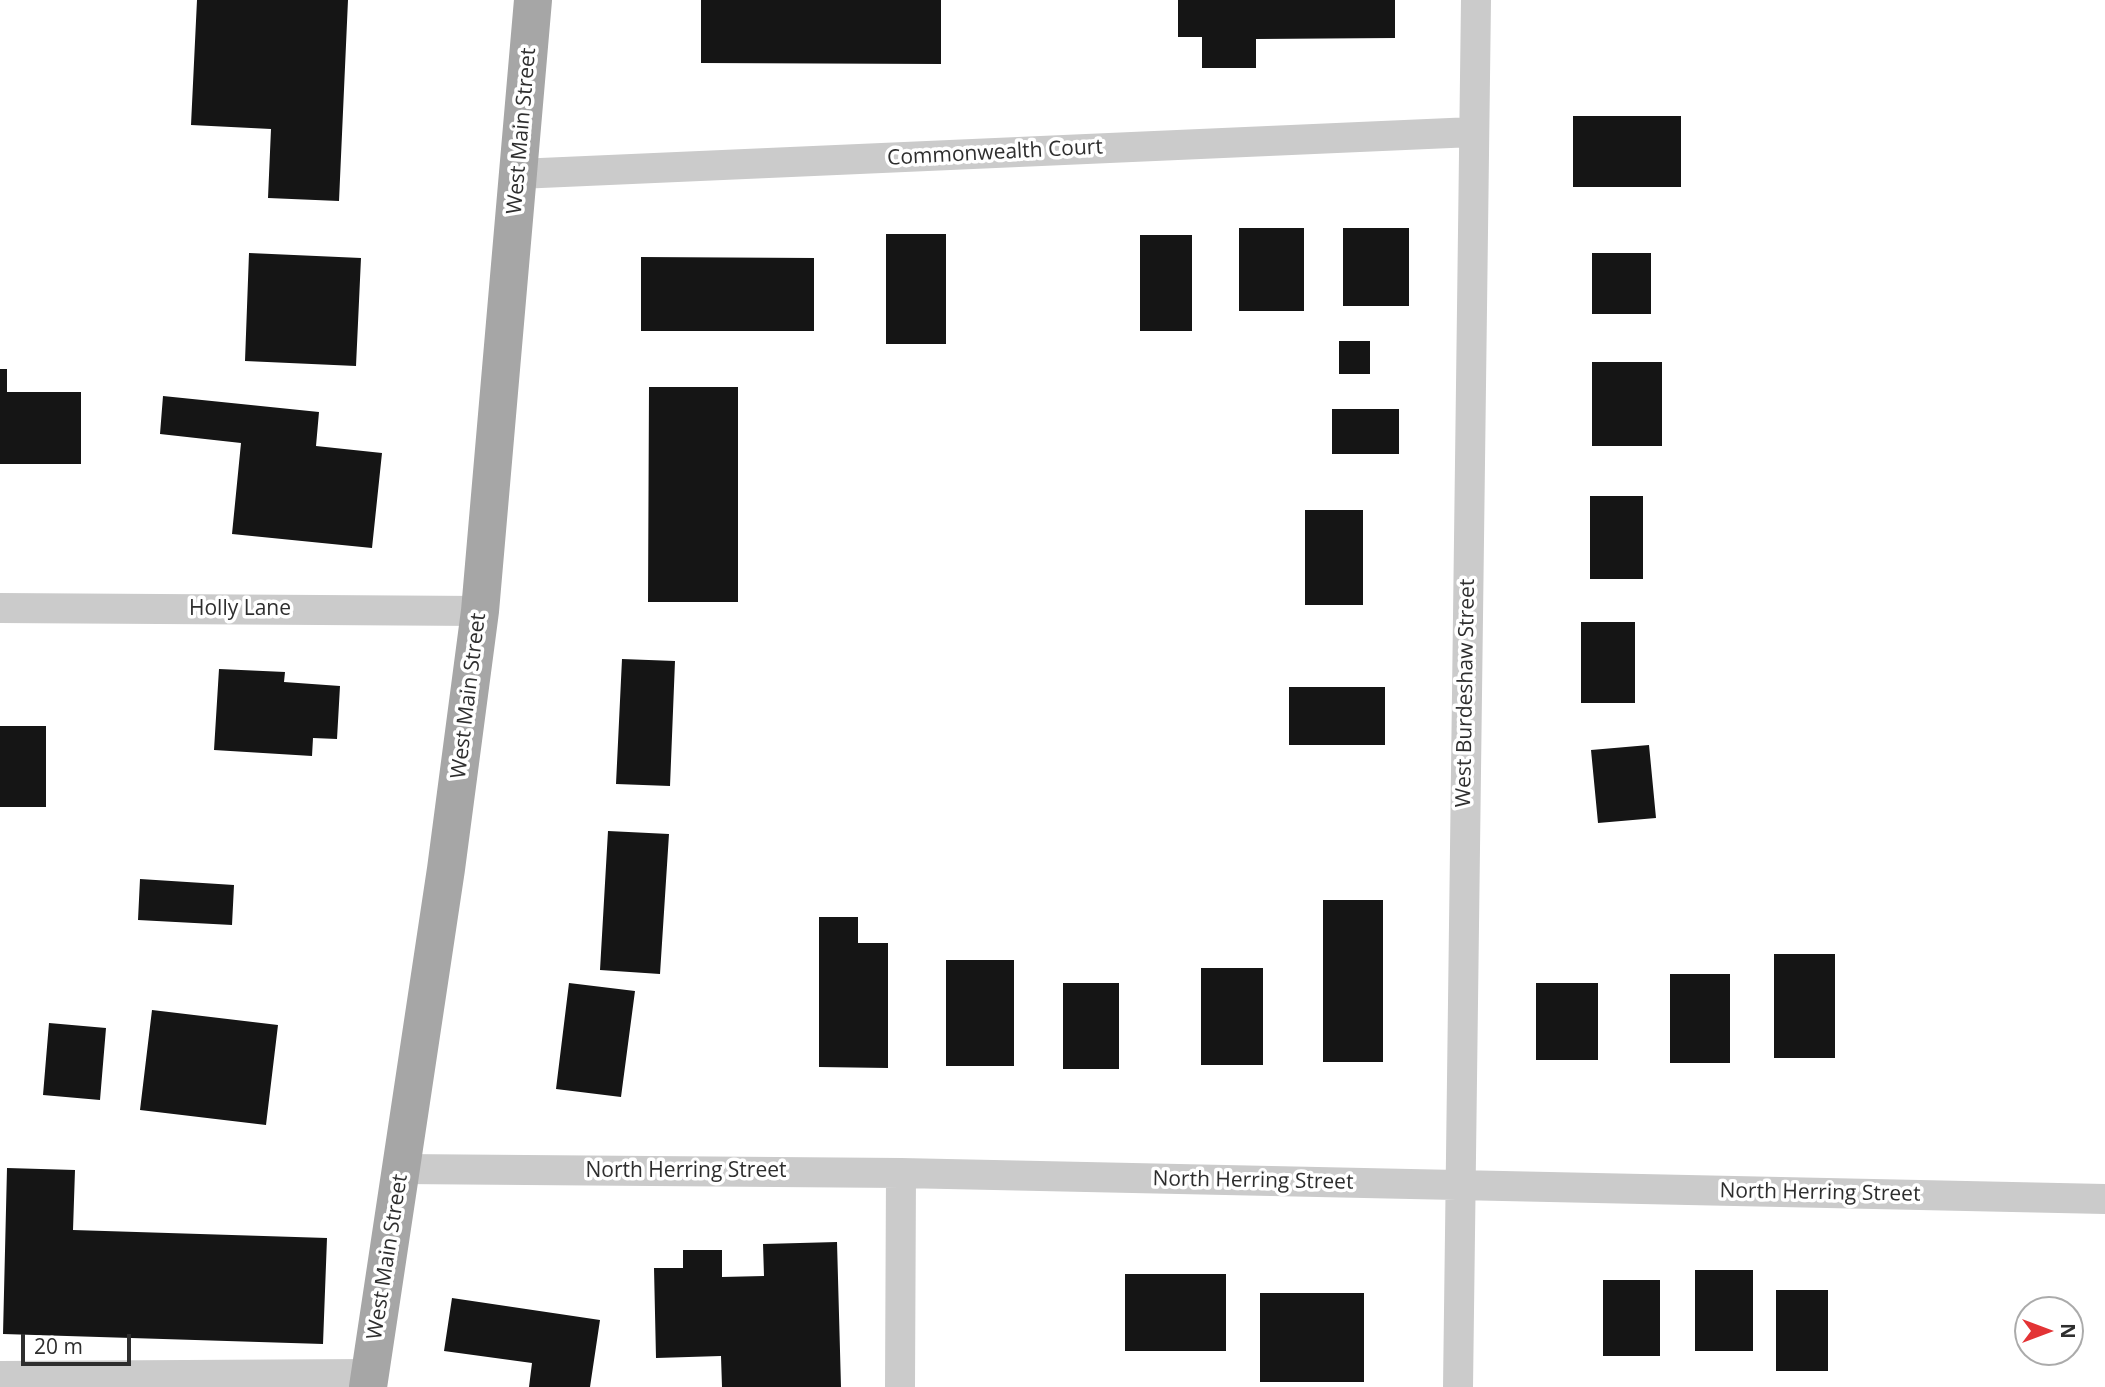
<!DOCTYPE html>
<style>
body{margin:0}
#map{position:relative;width:2105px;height:1387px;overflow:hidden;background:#fff;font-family:"Open Sans",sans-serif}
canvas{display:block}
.north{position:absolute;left:2014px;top:1296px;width:70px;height:70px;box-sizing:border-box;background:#fff;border:2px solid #ababab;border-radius:50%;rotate:90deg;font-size:19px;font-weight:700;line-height:28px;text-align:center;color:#2e2e2e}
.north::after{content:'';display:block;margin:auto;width:24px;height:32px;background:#e33335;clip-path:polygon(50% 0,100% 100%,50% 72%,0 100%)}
.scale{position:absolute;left:21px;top:1334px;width:110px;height:32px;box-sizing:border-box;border:4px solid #2e2e2e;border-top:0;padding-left:9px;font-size:21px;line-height:24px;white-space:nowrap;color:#2e2e2e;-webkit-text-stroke:5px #fff;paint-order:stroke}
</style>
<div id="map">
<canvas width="2105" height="1387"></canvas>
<div class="north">N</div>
<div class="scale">20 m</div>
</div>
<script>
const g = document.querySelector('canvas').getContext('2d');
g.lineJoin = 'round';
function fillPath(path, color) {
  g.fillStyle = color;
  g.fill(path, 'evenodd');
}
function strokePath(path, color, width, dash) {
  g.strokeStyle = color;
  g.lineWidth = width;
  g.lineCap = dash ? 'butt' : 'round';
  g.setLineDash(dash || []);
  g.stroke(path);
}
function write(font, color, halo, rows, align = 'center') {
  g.font = font + ' "Open Sans",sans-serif';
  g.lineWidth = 7;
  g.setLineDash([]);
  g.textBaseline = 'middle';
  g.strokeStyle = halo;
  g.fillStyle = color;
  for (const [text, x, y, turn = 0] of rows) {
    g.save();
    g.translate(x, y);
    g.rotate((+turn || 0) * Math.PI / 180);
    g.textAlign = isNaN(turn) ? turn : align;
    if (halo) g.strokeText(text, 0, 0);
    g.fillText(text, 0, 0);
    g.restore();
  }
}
fillPath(new Path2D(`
 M197 0H348L339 201 268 198 271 129 191 125Z
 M701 0H941V64L701 63Z
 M1178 0H1395V38L1256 39V68H1202V37H1178Z
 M1573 116H1681V187H1573Z
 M1239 228H1304V311H1239Z
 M1343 228H1409V306H1343Z
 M886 234H946V344H886Z
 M1140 235H1192V331H1140Z
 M249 253 361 258 356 366 245 361Z
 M1592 253H1651V314H1592Z
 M641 257 814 258V331H641Z
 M1339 341H1370V374H1339Z
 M1592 362H1662V446H1592Z
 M0 369H7V392H81V464H0Z
 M649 387H738V602H648Z
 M163 396 319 412 316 446 382 453 372 548 232 534 241 443 160 434Z
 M1332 409H1399V454H1332Z
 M1590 496H1643V579H1590Z
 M1305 510H1363V605H1305Z
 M1581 622H1635V703H1581Z
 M622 659 675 661 670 786 616 784Z
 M219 669 285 672 284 682 340 686 337 739 313 738 312 756 214 750Z
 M1289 687H1385V745H1289Z
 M0 726H46V807H0Z
 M1649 745 1656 818 1598 823 1591 750Z
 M608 831 669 834 660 974 600 970Z
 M140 879 234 885 232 925 138 920Z
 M1323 900H1383V1062H1323Z
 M819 917H858V943H888V1068L819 1067Z
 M1774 954H1835V1058H1774Z
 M946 960H1014V1066H946Z
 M1201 968H1263V1065H1201Z
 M1670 974H1730V1063H1670Z
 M569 983 635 991 621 1097 556 1089Z
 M1063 983H1119V1069H1063Z
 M1536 983H1598V1060H1536Z
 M152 1010 278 1025 266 1125 140 1110Z
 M49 1023 106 1028 100 1100 43 1095Z
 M7 1168 75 1170 73 1230 327 1238 323 1344 3 1334Z
 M837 1242 841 1387H722L721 1356 656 1358 654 1268H683V1250H722V1277L764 1276 763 1244Z
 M1695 1270H1753V1351H1695Z
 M1125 1274H1226V1351H1125Z
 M1603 1280H1660V1356H1603Z
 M1776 1290H1828V1371H1776Z
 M1260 1293H1364V1382H1260Z
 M452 1298 600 1320 590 1387H529L532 1363 444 1351Z`), '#151515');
strokePath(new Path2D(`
 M518 174 1473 132
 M0 608 480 611
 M401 1169 901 1173 2105 1199
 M0 1376 370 1374
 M900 1387 901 1173
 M1458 1387 1476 0`), '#cbcbcb', 30);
strokePath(new Path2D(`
 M368 1387 446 869 480 611 533 0`), '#a6a6a6', 38);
write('21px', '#2e2e2e', '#fff', [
 ["West Main Street",522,131,-85],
 ["Commonwealth Court",995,153,-3],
 ["Holly Lane",240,609],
 ["West Burdeshaw Street",1466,693,-89],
 ["West Main Street",469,696,-83],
 ["North Herring Street",686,1171],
 ["North Herring Street",1253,1181,1],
 ["North Herring Street",1820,1193,1],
 ["West Main Street",388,1257,-81]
]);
</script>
